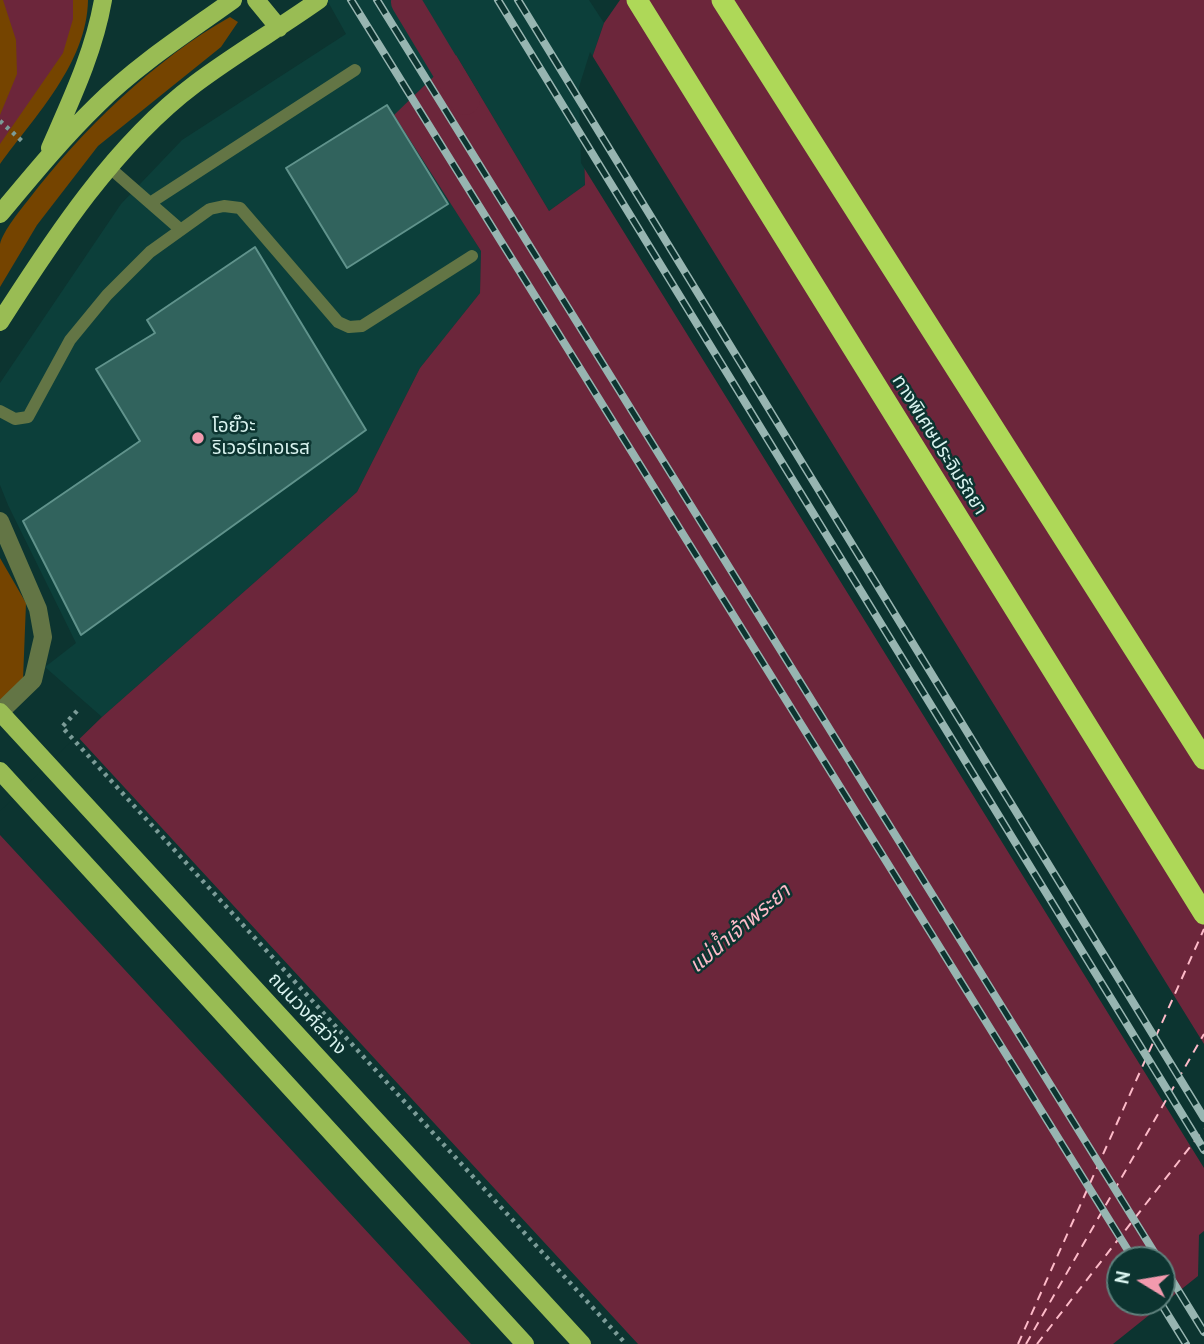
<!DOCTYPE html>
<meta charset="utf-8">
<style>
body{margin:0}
#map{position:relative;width:1204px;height:1344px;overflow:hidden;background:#0c3430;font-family:"PT Sans",sans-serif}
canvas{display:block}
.north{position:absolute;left:1106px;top:1246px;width:70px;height:70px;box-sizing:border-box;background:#0c3430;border:2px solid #5e807c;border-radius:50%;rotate:281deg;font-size:19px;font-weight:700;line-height:28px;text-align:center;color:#d9f3ef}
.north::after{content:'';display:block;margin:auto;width:24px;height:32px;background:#f29aae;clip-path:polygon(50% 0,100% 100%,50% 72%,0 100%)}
</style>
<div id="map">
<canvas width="1204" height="1344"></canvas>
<div class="north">N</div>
</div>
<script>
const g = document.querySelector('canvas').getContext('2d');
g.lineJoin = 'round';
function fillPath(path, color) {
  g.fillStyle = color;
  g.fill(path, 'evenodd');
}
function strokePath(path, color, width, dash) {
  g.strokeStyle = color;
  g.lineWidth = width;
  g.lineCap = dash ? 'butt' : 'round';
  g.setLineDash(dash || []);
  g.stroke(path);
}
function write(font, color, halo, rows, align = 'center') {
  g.font = font + ' "PT Sans","Noto Sans Thai",sans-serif';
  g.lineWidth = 5;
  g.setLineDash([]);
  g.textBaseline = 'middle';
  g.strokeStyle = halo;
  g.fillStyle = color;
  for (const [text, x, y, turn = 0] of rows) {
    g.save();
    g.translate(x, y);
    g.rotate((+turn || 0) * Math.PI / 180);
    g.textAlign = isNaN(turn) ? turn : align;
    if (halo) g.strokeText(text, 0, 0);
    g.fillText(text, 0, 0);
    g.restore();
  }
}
fillPath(new Path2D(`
 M327 0H589L604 23 582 87 585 185 549 211 456 55 395 115 481 251 480 293 420 368 357 492 102 717 45 667 76 643 8 505 0 485V383L121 204 182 140 346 34Z`), '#0c3f3a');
fillPath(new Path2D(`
 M0 0H88C87 63 35 116 0 164Z
 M230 17 238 22 221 47 98 146 37 225 0 287C0 273 0 257 0 244 3 231 21 209 29 199 81 131 155 59 230 17Z
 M0 558 26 603 23 680 0 700Z`), '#754400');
fillPath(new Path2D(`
 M3 0H73V19L63 53 0 144V115L17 74 16 40Z
 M620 0H1204V1231L1199 1235 1198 1276 1113 1344H0V816L102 717 357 492 420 368 480 293 481 251 394 115 456 55 549 211 585 185 582 87 604 23ZM1120 1260H1162V1302H1120Z`), '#6c263b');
fillPath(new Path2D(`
 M590 52 1204 1044V1168L581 163 579 87Z
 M77 736 638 1344H471L0 835V811Z`), '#0c3430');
strokePath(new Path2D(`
 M406 2 465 100`), '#6c263b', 30);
strokePath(new Path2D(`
 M1018 1344 1204 929
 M1026 1344 1204 1034
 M1037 1344 1204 1129`), '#fdbac8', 2, [9, 7]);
const building = new Path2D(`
 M387 105 448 204 347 268 286 168Z
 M255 247 366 430 81 635 23 521 140 441 96 369 155 333 147 320Z`);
fillPath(building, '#31635d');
strokePath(building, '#60938c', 2);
strokePath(new Path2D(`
 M0 121 23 142
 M77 711 62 727 626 1344`), '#7c9c98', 4.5, [3.5, 5]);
strokePath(new Path2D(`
 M110 168 181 230
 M150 203 355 70
 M0 411 15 419 28 417 70 340 107 295 150 252 210 209 224 206 240 208 338 322 349 327 362 326 472 256`), '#637545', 12);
strokePath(new Path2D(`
 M0 521 38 609 43 637 33 680 0 712`), '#637545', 18);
strokePath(new Path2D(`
 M256 0 279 28
 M50 148C71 100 94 52 103 0
 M0 214C31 177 62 139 97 105 137 65 187 33 233 0
 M0 322C53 239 115 144 195 84 235 54 278 29 319 0
 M0 771 525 1344`), '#99bc54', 18);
strokePath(new Path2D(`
 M637 0 1204 914
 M722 0 1204 759`), '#aed858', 21);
const rail = new Path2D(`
 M351 0 1134 1260
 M377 0 1159 1260
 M498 0 1204 1150
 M518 0 1204 1118
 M1162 1264 1204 1332
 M1160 1302 1186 1344`);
strokePath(rail, '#97b5b1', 8);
strokePath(rail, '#0c3430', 5, [16]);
strokePath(new Path2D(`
 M0 712 582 1344`), '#99bc54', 18);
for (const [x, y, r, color] of [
 [198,438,7,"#f29aae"]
]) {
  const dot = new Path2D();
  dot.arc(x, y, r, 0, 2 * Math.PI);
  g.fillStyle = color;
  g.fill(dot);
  strokePath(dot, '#0c3430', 2.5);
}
write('19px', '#d9f3ef', '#0c3430', [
 ["โอยั๊วะ",212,427],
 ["ริเวอร์เทอเรส",212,449]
], 'left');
write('19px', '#d9f3ef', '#0c3430', [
 ["ทางพิเศษประจิมรัถยา",939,445,58],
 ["ถนนวงศ์สว่าง",307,1014,47]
]);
write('italic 21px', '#fdbac8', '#0c3430', [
 ["แม่น้ำเจ้าพระยา",740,929,-40]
]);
</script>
